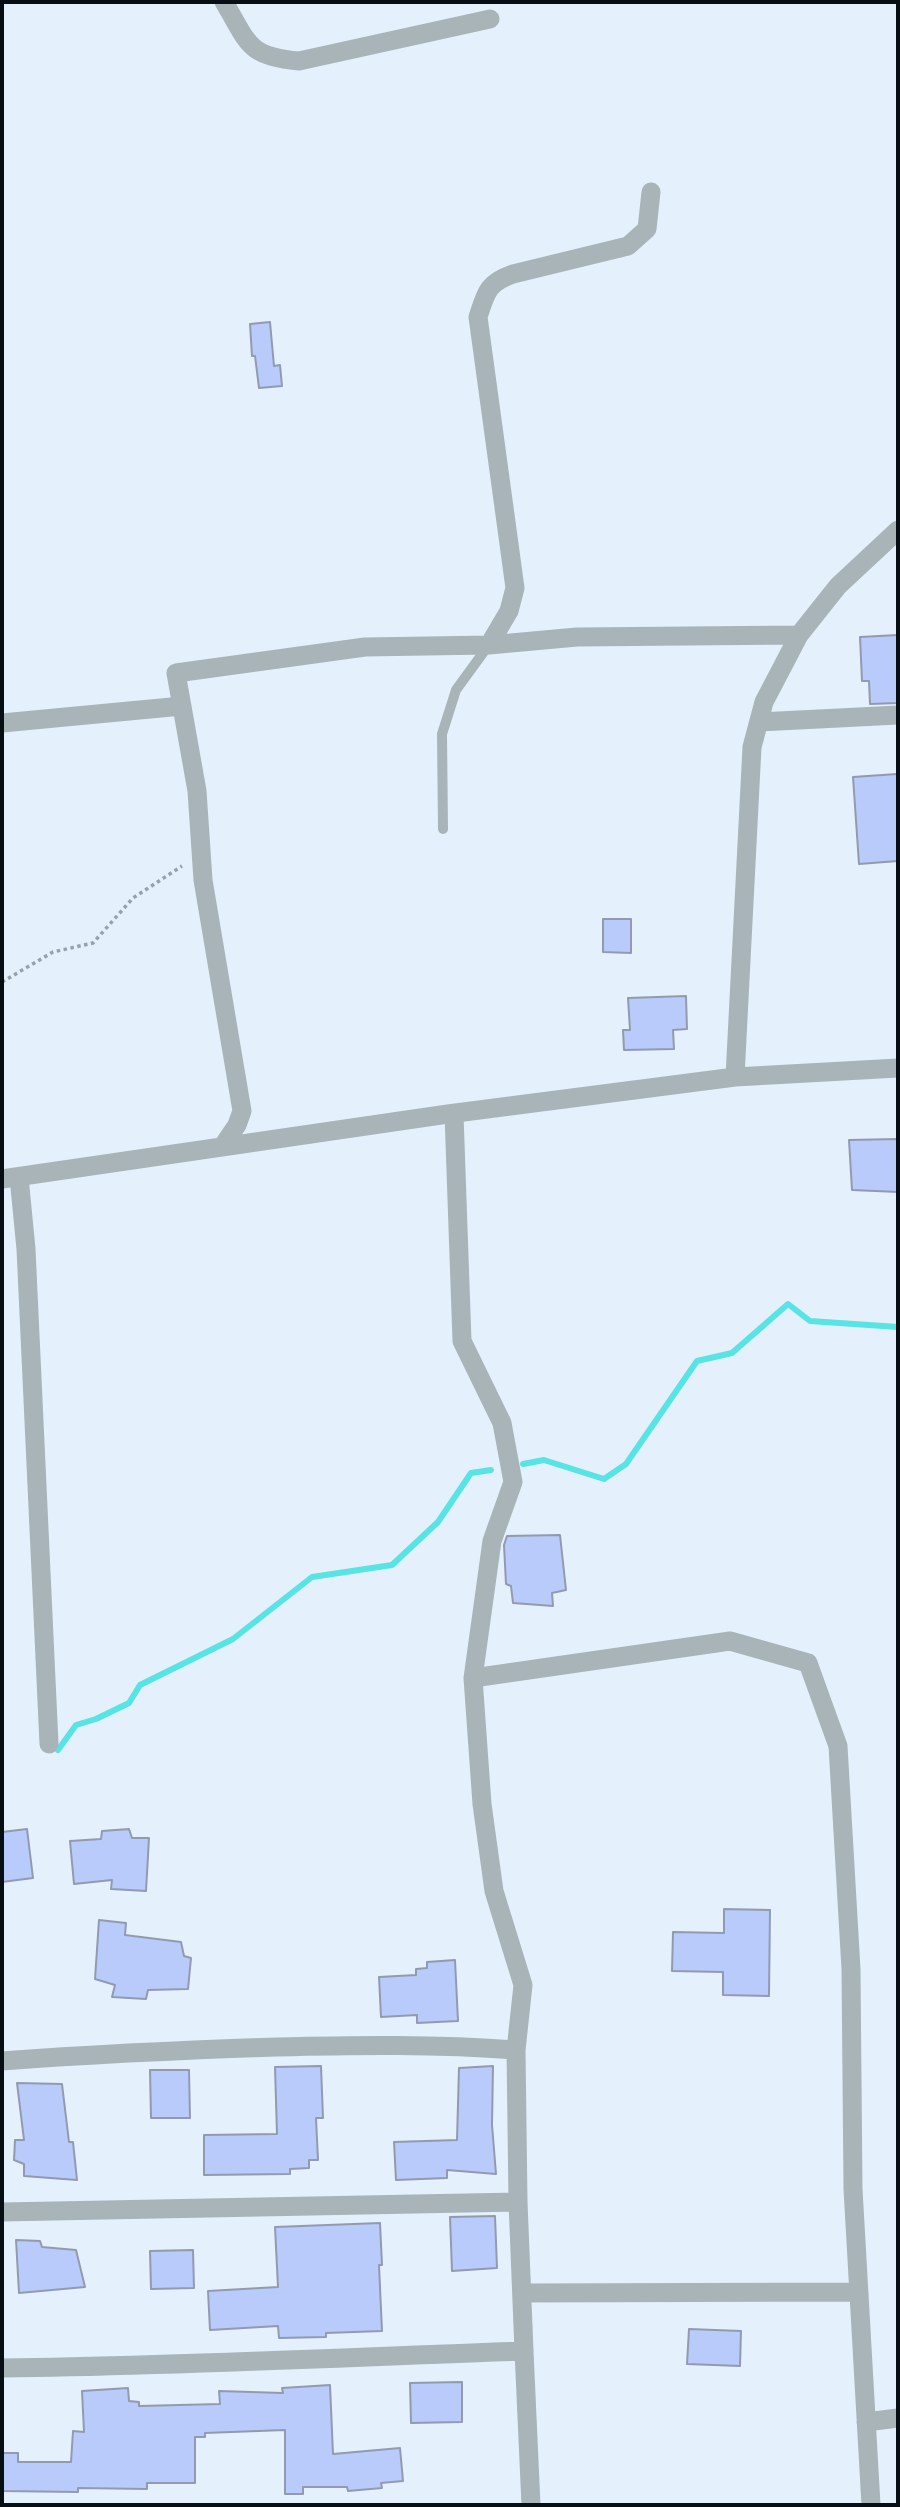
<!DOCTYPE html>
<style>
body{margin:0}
#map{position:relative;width:900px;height:2507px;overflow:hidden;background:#e4f1fc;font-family:"Source Serif 4",serif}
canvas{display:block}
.frame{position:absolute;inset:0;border:4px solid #070e14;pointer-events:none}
</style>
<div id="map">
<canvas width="900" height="2507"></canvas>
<div class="frame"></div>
</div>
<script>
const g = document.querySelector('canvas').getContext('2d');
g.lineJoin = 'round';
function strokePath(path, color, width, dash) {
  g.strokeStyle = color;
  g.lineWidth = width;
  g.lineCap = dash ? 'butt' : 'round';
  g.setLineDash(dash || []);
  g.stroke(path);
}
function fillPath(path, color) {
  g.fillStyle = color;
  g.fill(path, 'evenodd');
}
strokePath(new Path2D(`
 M523 1464 544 1460 604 1479 626 1464 697 1361 732 1353 788 1304 810 1321 898 1327
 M58 1750 76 1725 96 1719 129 1703 140 1685 233 1639 312 1577 392 1565 438 1522 471 1473 491 1470`), '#58e3e4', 6);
const building = new Path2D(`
 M270 322 274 366 280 365 282 386 259 388 255 356H252L250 324Z
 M898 635V703L870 704 869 681H862L860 637Z
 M897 774 898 861 859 864 853 777Z
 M603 919H631V953L603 952Z
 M686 996 687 1029 673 1030 674 1049 624 1050 623 1030H630L628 998Z
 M898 1139V1192L852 1190 849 1140Z
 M560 1535 566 1590 552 1593 553 1606 513 1603 511 1586 506 1584 504 1545 507 1536Z
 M27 1829 33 1878 2 1882V1832Z
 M129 1829 132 1838H149L146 1891 111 1889 112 1880 74 1884 70 1841 101 1839 102 1831Z
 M724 1909 770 1910 769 1996 723 1995V1972L672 1971 673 1932 724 1933Z
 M99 1920 126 1923 125 1935 181 1942 184 1956 191 1958 188 1989 148 1990 146 1999 112 1997 115 1985 95 1979Z
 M455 1960 458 2021 417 2023V2015L381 2017 379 1977 416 1975V1969L427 1968V1962Z
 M321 2066 323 2118H316L318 2160H309V2168L290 2169V2174L204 2175V2135L277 2134 275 2067Z
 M493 2066 492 2125 496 2174 447 2170V2178L396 2180 394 2142 457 2140 459 2068Z
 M150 2070H189L190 2118H151Z
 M17 2083 62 2084 69 2142H73L77 2180 24 2176V2164L14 2160 15 2140H24Z
 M495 2216 497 2268 452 2271 450 2217Z
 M380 2223 382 2265H379L382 2331 326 2333V2337L279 2338 278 2326 210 2330 208 2291 278 2287 275 2227Z
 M16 2240 40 2241 42 2247 76 2250 85 2287 19 2293Z
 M193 2250 194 2288 151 2289 150 2251Z
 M689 2329 741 2331 740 2366 687 2364Z
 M462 2382V2422L411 2423 410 2383Z
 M330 2385 333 2454 400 2448 403 2481 381 2483 382 2488 348 2491 347 2487H303V2494H285V2430L205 2433V2437H195V2483H147V2489L78 2488V2492L2 2491V2453H18V2462H71L73 2431 84 2432 82 2391 128 2388 129 2401 139 2402V2406L220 2404 219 2391 283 2393 282 2388Z`);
fillPath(building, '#b8cbfb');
strokePath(building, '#929ab0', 2);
strokePath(new Path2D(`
 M2 982 53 952 93 943 133 898 182 866`), '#96a1aa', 3.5, [3.5, 3.5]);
strokePath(new Path2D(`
 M443 829 442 734 456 690 488 646`), '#a8b4b8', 10);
strokePath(new Path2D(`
 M224 2C249 44 247 56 299 61L490 19
 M651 192 647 229 628 246 513 274C487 283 486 293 478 317L515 588 509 611 489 645 577 637 799 635
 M759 722 898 715
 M2 723 182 706
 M735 1077 752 747 764 702 799 635 838 586 898 530
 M454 1114 462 1341 502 1423 513 1482 492 1541 473 1678 482 1804 494 1891 523 1985 516 2050 518 2202
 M222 1147 237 1125 242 1111 203 880 197 791 176 673 365 647 489 645
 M19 1177 26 1249 49 1744
 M2 1179 448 1114 735 1077 898 1068
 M473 1678 730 1641 808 1663 838 1746 851 1969 853 2189 871 2505
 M2 2061C94 2054 185 2050 277 2047 357 2045 436 2044 516 2050
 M2 2212 518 2202 524 2351
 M522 2293 859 2292
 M2 2368C176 2366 350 2357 524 2351L531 2505
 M866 2422 898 2418`), '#a8b4b8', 19);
</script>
